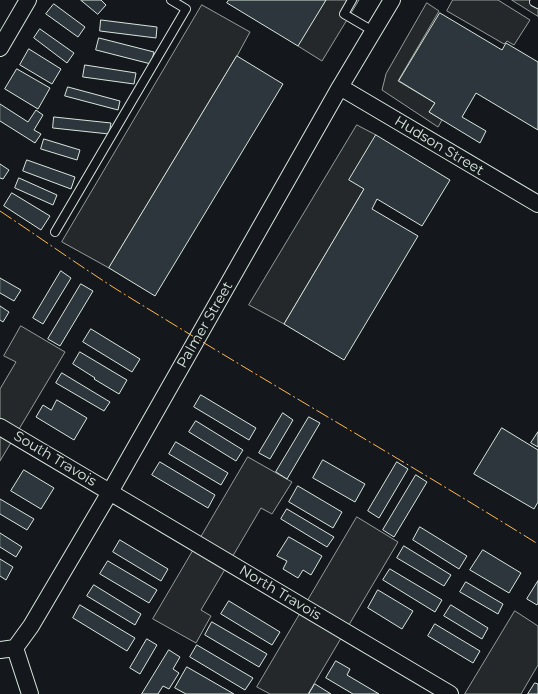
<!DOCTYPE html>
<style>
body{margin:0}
canvas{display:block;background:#14181c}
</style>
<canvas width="538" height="694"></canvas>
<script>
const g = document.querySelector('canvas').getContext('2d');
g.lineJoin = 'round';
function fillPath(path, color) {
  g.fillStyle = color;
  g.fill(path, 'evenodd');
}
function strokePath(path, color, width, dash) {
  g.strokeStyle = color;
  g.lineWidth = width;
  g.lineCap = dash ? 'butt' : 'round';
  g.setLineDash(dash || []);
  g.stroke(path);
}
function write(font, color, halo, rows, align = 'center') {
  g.font = font + ' Montserrat,sans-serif';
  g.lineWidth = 3;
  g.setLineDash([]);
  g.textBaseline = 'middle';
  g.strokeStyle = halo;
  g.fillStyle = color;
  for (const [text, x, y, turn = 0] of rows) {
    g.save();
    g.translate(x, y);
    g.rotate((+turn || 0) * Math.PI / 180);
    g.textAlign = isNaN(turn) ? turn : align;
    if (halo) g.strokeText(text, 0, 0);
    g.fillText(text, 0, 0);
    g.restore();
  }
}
const parking = new Path2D(`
 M326 0H359L322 61 298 46Z
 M453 0H498L530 20 514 45 507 41 504 44 447 11Z
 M512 0H538V16Z
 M427 3 439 11 398 81 435 103 429 112 442 120 438 127 382 90 386 74Z
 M202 5 250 32 237 56 109 268 62 242Z
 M357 125 376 135 364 189 284 324 249 305Z
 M21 326 65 352 0 461V389L16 362 4 356Z
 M248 457 292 482 272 514 261 508 201 610 211 616 196 643 153 619Z
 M357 517 398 542 308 694H270L257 687Z
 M515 611 538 626V665L521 694H465Z`);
fillPath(parking, '#24282b');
strokePath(parking, '#939e99', 1);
const building = new Path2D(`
 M81 0H101L106 5 98 14Z
 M229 0H326L298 46 227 3Z
 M54 4 85 27 78 37 46 14Z
 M440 13 502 50 506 43 538 62V130L476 93 462 117 486 131 480 143 429 112 435 103 399 81Z
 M101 20 157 27 156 38 100 31Z
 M40 29 74 53 67 63 34 38Z
 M99 38 154 52 151 64 96 50Z
 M29 49 61 69 52 84 20 65Z
 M237 56 283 84 155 296 109 268Z
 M85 65 136 73 134 84 83 77Z
 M17 69 50 88 38 109 5 89Z
 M68 87 120 101 118 110 65 96Z
 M0 104 28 122 36 110 43 115 34 130 41 134 35 143 0 121Z
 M54 117 111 123 109 134 53 128Z
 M376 135 450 180 422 226 377 199 372 209 418 236 344 360 284 324 364 189 349 180Z
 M44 139 80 150 77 160 41 149Z
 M27 160 75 177 71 189 23 171Z
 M0 164 9 170 3 179 0 178Z
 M19 178 57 195 53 205 15 188Z
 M12 193 50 216 41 230 4 206Z
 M61 271 71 278 43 324 33 318Z
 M0 278 21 290 14 301 0 293Z
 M81 284 93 291 60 346 48 339Z
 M0 306 9 312 3 322 0 320Z
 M91 329 140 359 132 372 83 342Z
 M80 352 127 380 119 394 94 379 95 378 73 364Z
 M62 373 110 402 104 411 56 383Z
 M201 395 256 428 249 440 194 407Z
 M57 400 87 418 74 440 36 417 43 405 51 410Z
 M283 413 293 420 270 459 259 453Z
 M309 417 320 423 287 479 276 472Z
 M196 421 243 450 236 461 189 432Z
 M502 428 538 450V502L534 509 474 474Z
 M538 432V447L531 443Z
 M176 442 228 473 221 485 169 454Z
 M323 460 365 484 355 502 313 478Z
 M160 462 215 495 208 508 152 475Z
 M397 462 408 469 379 518 368 511Z
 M24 470 54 488 41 509 11 491Z
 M416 475 427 482 394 537 383 530Z
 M298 486 342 512 333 528 289 502Z
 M0 499 34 519 27 530 0 514Z
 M287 509 334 537 327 547 281 519Z
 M420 527 467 556 459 569 413 540Z
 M0 533 22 547 16 557 0 547Z
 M289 537 322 556 311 575 303 570 298 578 283 569 287 561 277 556Z
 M120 540 168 569 161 581 113 552Z
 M404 546 451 575 444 586 397 558Z
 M483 550 521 573 509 593 470 570Z
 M0 559 13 567 6 580 0 576Z
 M108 561 157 590 149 603 100 574Z
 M390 569 442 600 435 612 383 580Z
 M538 581V603L537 605 527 599Z
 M466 582 503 604 498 614 460 592Z
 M94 585 141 614 135 625 87 596Z
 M378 590 413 611 402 629 368 608Z
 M229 601 280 632 272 645 221 614Z
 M80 605 135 638 127 651 73 618Z
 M451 605 488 628 482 639 444 616Z
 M212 622 267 654 259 667 205 635Z
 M435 624 480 651 473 663 428 636Z
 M147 639 157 645 140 674 130 668Z
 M197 645 253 678 245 690 190 657Z
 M169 650 180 657 173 669 179 673 169 689 163 686 158 694H142Z
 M336 661 350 669 347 675 379 694H353L326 678Z
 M187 667 234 694H186L175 688Z
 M535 683 538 684V694H528Z
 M315 684 331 694H309Z`);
fillPath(building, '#2c363c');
strokePath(building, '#d8e6dc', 1);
const service = new Path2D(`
 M352 0 344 14 373 31
 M535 0 534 2 538 4
 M55 232 186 9 171 0`);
const minor = new Path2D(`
 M0 48 28 0
 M340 87 538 204
 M0 427 450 694
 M15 648 31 626 110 492 340 87 392 0
 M15 648 30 694
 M0 650 15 648`);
strokePath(service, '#d8e6dc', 10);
strokePath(minor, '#d8e6dc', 18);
strokePath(service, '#14181c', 8);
strokePath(minor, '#14181c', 16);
strokePath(new Path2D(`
 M0 211C39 237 77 264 116 289 256 376 398 457 538 544`), '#ffb74d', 1, [14, 3, 2, 3]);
write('14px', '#d8e6dc', '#14181c', [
 ["Hudson Street",439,146,31],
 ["Palmer Street",205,325,-60],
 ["South Travois",55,459,31],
 ["North Travois",280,593,31]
]);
</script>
